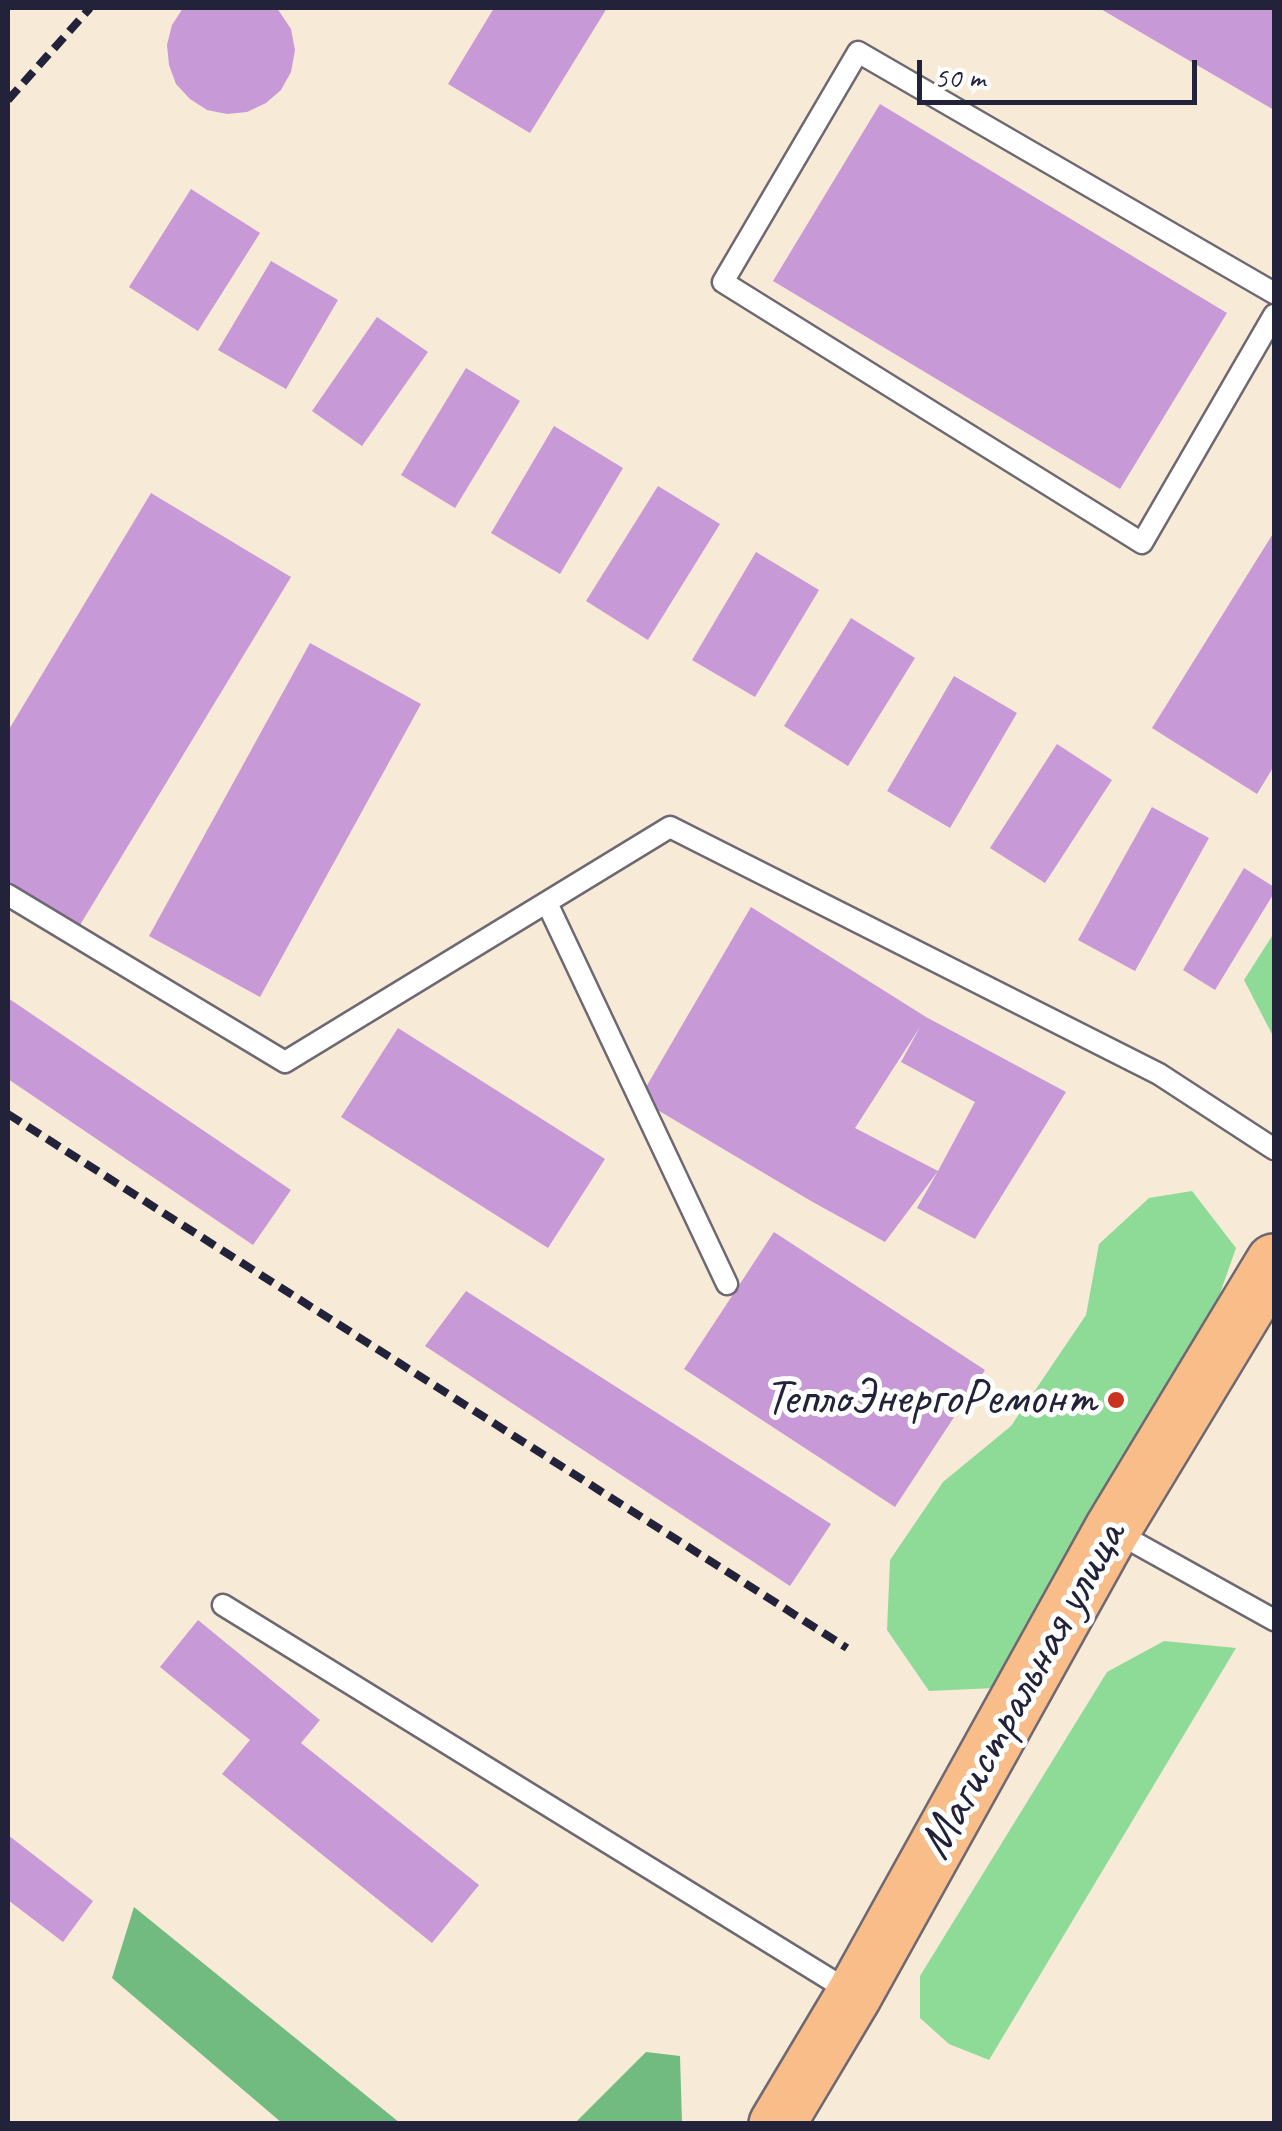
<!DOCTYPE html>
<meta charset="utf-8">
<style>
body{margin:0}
#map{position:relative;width:1282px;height:2131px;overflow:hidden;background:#f7ead7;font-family:Caveat,sans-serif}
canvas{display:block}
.frame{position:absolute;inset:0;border:10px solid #22223b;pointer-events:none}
.scale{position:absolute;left:917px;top:60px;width:280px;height:45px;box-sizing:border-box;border:5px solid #22223b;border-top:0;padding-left:12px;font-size:30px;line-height:35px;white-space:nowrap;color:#22223b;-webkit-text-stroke:8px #fff;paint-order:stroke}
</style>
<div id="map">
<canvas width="1282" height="2131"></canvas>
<div class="frame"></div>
<div class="scale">50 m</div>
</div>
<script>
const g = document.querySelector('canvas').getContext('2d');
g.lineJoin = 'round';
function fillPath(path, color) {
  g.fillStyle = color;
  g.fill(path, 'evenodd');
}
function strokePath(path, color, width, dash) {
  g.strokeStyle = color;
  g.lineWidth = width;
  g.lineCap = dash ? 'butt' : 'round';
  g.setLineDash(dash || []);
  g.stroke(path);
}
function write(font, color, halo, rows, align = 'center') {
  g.font = font + ' Caveat,sans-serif';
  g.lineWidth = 10;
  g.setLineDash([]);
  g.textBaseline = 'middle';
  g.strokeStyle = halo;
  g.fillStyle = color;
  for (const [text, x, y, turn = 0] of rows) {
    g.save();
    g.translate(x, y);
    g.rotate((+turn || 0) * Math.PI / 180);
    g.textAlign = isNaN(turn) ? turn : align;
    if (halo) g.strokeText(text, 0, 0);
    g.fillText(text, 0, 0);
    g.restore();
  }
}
fillPath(new Path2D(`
 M1274 933V1038L1244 980Z
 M1192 1191 1236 1248 1192 1373 995 1688 929 1691 887 1630 890 1560 943 1482 1011 1426 1086 1315 1099 1244 1149 1198Z
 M1164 1641 1236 1648 989 2060 949 2044 920 2018V1976L1107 1672Z`), '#8edb98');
fillPath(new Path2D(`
 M134 1907 400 2123H282L112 1978Z
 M646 2052 680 2056 682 2123H575Z`), '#72bb80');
fillPath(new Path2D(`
 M183 8H277L291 29 295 50 291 72 281 90 266 103 247 112 227 114 207 110 190 99 176 84 169 65 167 45 172 25Z
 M494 8H607L530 133 448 84Z
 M1099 8H1274V110Z
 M880 104 1227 313 1120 489 773 281Z
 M191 189 260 233 198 331 129 287Z
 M271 261 338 300 286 389 218 350Z
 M377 317 428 352 362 446 312 411Z
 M466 368 520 401 455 508 401 475Z
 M554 426 623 468 560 574 491 533Z
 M658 486 720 524 648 640 586 601Z
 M151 493 291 577 77 930 8 888V731Z
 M1274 532V766L1257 794 1152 728Z
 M756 552 819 590 755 697 692 660Z
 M851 618 915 658 848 766 784 726Z
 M310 643 421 704 260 997 149 936Z
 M954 676 1017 713 950 828 887 791Z
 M1057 744 1112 780 1045 883 990 848Z
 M1152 807 1209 838 1135 971 1078 940Z
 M1244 868 1274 887V893L1215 990 1183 970Z
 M751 907 926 1017 1066 1092 975 1239 917 1208 938 1171 885 1242 811 1201 639 1099ZM920 1027 901 1062 975 1102 938 1171 855 1128Z
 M8 998 291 1190 253 1245 8 1079Z
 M398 1028 605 1159 548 1248 341 1117Z
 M774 1232 985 1370 895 1507 684 1369Z
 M466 1291 831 1524 790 1586 425 1346Z
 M198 1620 320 1720 301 1743 479 1885 432 1943 222 1774 250 1740 160 1667Z
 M8 1835 93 1901 63 1942 8 1900Z`), '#c899d7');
const lane = new Path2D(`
 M1274 293 858 52 723 282 1142 543 1274 315
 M8 895 285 1062 670 827 1159 1074 1274 1149
 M547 903 727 1284
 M1114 1531 1274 1620
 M223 1605 852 1993`);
const primary = new Path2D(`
 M777 2124 854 1995 1112 1530 1274 1262`);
strokePath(lane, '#6d6872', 25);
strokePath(primary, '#6d6872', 60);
strokePath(lane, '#fff', 20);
strokePath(primary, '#f8bd88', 55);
strokePath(new Path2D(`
 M8 100 90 8
 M8 1114 847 1648`), '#22223b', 8, [15, 8]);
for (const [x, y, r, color] of [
 [1116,1400,10,"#c8321e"]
]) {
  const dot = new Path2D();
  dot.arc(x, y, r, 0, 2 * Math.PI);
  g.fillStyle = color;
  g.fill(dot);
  strokePath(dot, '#fff', 4);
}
write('50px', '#22223b', '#fff', [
 ["ТеплоЭнергоРемонт",1096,1400]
], 'right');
write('50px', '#22223b', '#fff', [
 ["Магистральная улица",1023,1691,-61]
]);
</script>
